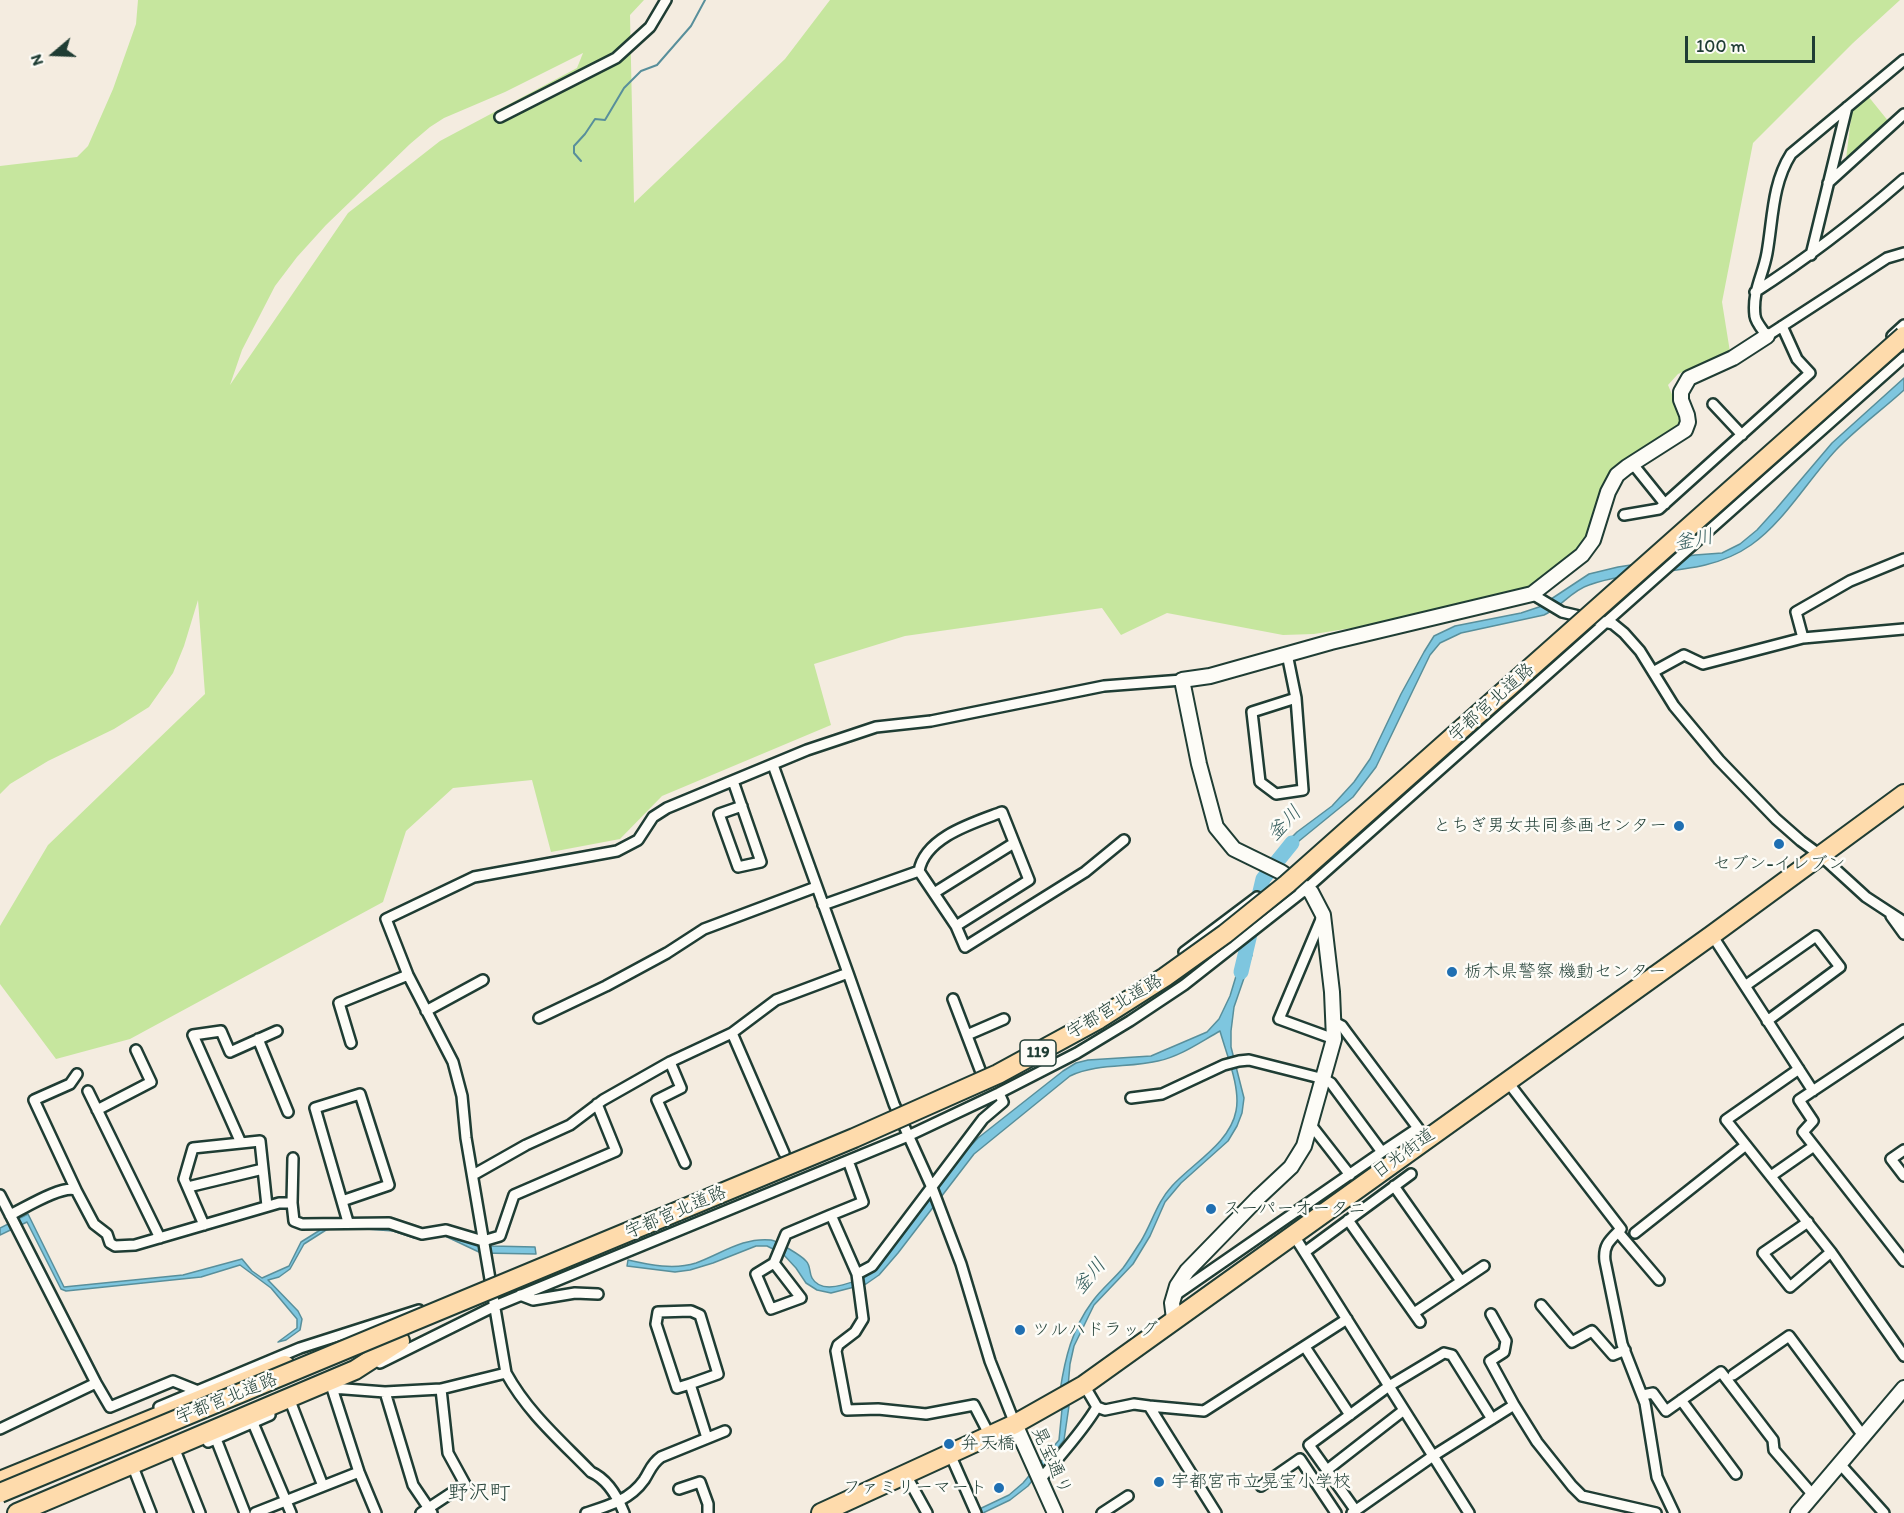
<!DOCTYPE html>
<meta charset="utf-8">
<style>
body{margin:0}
#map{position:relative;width:1904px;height:1513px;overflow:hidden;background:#f4ece0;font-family:Itim,sans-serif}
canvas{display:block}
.north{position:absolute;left:24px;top:24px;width:60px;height:60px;-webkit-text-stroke:4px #fdfcf7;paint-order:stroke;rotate:251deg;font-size:16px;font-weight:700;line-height:24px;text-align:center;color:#1f3d34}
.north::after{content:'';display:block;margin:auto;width:21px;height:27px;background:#1f3d34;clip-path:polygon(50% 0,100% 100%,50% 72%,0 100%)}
.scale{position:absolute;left:1685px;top:36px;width:130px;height:27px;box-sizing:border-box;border:3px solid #1f3d34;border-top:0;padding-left:8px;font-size:18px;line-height:21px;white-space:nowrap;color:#1f3d34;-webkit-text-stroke:4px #fdfcf7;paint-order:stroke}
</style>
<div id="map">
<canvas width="1904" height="1513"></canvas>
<div class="north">N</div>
<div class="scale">100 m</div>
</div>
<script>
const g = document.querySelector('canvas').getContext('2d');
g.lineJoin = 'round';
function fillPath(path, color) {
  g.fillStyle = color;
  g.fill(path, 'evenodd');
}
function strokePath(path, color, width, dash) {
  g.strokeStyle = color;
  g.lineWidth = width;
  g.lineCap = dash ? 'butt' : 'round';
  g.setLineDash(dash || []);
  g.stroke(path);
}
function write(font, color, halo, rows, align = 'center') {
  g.font = font + ' Itim,"Klee One",sans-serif';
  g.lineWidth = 5;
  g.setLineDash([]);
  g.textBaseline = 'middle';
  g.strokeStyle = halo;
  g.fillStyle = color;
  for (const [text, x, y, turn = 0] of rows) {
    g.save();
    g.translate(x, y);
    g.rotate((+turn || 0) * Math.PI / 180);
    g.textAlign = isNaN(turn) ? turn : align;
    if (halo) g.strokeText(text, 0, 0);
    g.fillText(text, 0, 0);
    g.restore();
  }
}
fillPath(new Path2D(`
 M138 0H644L630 15 634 203 785 59 830 0H1900L1853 43 1753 143 1722 302 1730 352 1678 374 1668 385 1684 423 1621 467 1582 546 1535 586 1358 627 1314 634 1283 635 1167 613 1121 635 1102 608 905 636 814 664 831 725 662 796 620 839 551 852 532 780 453 788 406 831 383 902 130 1039 56 1059 0 984V926L48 845 205 694 198 600 184 646 173 673 149 707 114 729 48 761 10 784 0 794V166L77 157 88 146 113 89 136 24ZM583 53 577 68 440 141 348 213 230 385 242 350 275 286 297 257 326 225 410 144 430 127 444 118 505 92Z
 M1868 96 1889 122 1846 159 1852 110Z`), '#c6e69e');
const water = new Path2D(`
 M1904 378V390C1882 410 1856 429 1836 450 1808 480 1784 522 1751 545 1703 579 1642 566 1589 585 1572 590 1560 608 1544 615L1461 633 1440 643 1430 655 1376 767 1353 797 1299 841 1281 859 1274 855 1297 832 1332 806 1354 782 1370 759 1401 694 1424 652 1434 636 1455 626 1521 613 1539 607 1589 574 1618 567 1695 555 1722 553 1740 544 1757 530 1776 509 1832 443Z
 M1243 953 1252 955 1234 1007 1231 1031V1047L1244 1098 1242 1113 1237 1126 1228 1141 1181 1183 1165 1202 1150 1236 1133 1264 1094 1305 1074 1346 1070 1364 1068 1387 1060 1391C1065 1358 1072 1329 1092 1302 1101 1289 1113 1280 1123 1268 1129 1260 1135 1250 1141 1241 1152 1223 1157 1202 1172 1186 1193 1163 1230 1143 1236 1111 1241 1088 1226 1053 1220 1031 1200 1042 1181 1056 1158 1061 1129 1068 1098 1063 1070 1076L974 1154 898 1253 879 1275 866 1284 831 1293 817 1290 806 1283 796 1268 783 1254 767 1246H756L713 1263 690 1270 675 1272 627 1266 628 1260C650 1265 674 1270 696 1263 721 1254 743 1237 771 1240 777 1241 802 1256 806 1261 811 1266 809 1273 812 1278 823 1298 862 1279 875 1270L963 1154 978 1138 1063 1071 1076 1063 1088 1060 1151 1056 1207 1032 1219 1019 1230 996Z
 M28 1214 64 1287 183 1275 242 1259 252 1271 262 1278 289 1266 301 1242 325 1227 389 1225 444 1234 492 1246 535 1247 536 1254 481 1253 445 1236 414 1238 393 1231 340 1227 326 1230 304 1244 290 1269 279 1277 268 1280 298 1311 302 1319 300 1330 286 1340 278 1342 297 1328V1319L271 1288 240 1265 201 1277 66 1291 61 1289 27 1222 0 1235V1228Z
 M1069 1406 1064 1440 1028 1486 1010 1500 983 1513H971L1009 1495 1023 1483 1059 1440 1062 1409Z`);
fillPath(water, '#7ec6df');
strokePath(water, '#588f9b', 1.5);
strokePath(new Path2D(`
 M581 161 574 153V146L585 134 595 119 605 120 624 88 641 71 657 65 691 26 705 0`), '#588f9b', 2);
strokePath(new Path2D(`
 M1241 972 1263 879 1292 843`), '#7ec6df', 15);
const street = new Path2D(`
 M1904 60 1791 154C1772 184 1773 219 1767 253 1763 276 1752 291 1755 316 1756 323 1763 330 1767 336L1887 258 1904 253
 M500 117 616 58 650 27 666 0
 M1828 183 1904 114
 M1811 255 1847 107
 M1755 292C1808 258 1857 220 1904 179
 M1892 336 1904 325
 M1713 404 1742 435
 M1632 463 1665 504
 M1624 515 1659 509 1810 373 1797 359 1782 326
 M1532 594 1562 612 1613 624 1624 633 1640 651 1674 706 1719 760 1776 819 1801 841 1820 855 1866 897 1904 922
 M1803 638 1796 612 1850 581 1904 559
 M1287 654 1296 698 1303 790 1276 794 1260 782 1252 712 1296 698
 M1653 672 1684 655 1703 664 1803 638 1904 629
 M733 781 761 862 738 867 719 814 742 806
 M919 871C925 837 973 823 1002 812L1029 880 956 926
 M934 893 1014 843
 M823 905 919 871 956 926 965 947 1085 872 1124 840
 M1891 916 1904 934
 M1322 917 1279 1019 1334 1039
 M1712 935 1813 1091
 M1184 952 1257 897
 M848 973 894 1104 933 1190 961 1264 990 1361 1015 1424
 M1745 986 1816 936 1840 967 1767 1021
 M953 999 982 1075
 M426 1011 483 980
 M539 1018 606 986 667 953 704 929 816 887
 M1904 1030 1799 1100 1813 1121 1803 1132 1904 1261
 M732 1033 784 1153
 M967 1035 1004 1019
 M258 1039 288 1112
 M351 1043 339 1003 408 975
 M670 1062 681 1088 657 1100 685 1163
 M1799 1069 1726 1120 1831 1252 1904 1356
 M1507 1081 1621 1229C1610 1240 1603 1245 1605 1261L1622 1344 1645 1403 1657 1477 1674 1513
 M88 1091 160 1238
 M1131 1098 1162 1094 1224 1065 1239 1061 1249 1060 1324 1079 1331 1083 1382 1152 1418 1128 1347 1033 1342 1026 1334 1022
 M97 1110 151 1082 136 1050
 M1311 1125 1350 1175
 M241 1143 193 1035 221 1031 230 1052 277 1031
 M1904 1150 1891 1159 1904 1176
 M473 1175 526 1145 570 1125 603 1100 670 1062 732 1033 776 1000 848 973 773 765
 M1771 1176 1814 1146
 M1394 1186 1461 1281
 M188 1187 263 1169
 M76 1190 34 1100 70 1084 77 1074
 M0 1195 96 1383 110 1407 173 1381 198 1391
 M342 1201 389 1185 360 1094 315 1108 348 1222
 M292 1203 293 1158
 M10 1215C25 1208 61 1185 76 1190L94 1224 107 1234 110 1243 115 1246 135 1245 279 1203H292L294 1221 302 1224 389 1223 422 1234 446 1230 483 1241 500 1236 514 1195 616 1151 597 1104
 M831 1215 863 1202 850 1166
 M1348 1220 1420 1322
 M1808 1222 1763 1253 1790 1287 1831 1252
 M204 1225 184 1179 193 1148 260 1141 267 1206
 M1618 1232 1659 1280
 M1635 1233 1746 1145
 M1293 1234 1469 1513
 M1305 1252 1411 1174
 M774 1263 801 1298 771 1309 756 1274 774 1263 786 1234 831 1215 857 1274 872 1266 983 1119 1003 1102 999 1093
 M857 1274 863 1319 855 1332 838 1345 836 1351 847 1410 878 1409 926 1414 974 1405 990 1436
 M520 1295 533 1300 575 1293 598 1294
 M1174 1296 1382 1152
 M1541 1305 1572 1342 1592 1331 1613 1355 1625 1350
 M1414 1313 1484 1266
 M1491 1314 1506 1341 1504 1352 1490 1361 1514 1405
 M1305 1347 1350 1415
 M380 1363 495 1306 908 1136 999 1093 1077 1053 1130 1021 1184 985 1306 889 1904 357
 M1733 1375 1789 1336 1864 1437
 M690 1384 677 1388 656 1324 658 1312 691 1311 700 1315 718 1374 690 1384 707 1438
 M385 1392 413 1485 432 1513
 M1643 1395 1653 1393 1666 1411 1721 1372 1773 1440 1774 1450 1813 1495
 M1681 1400 1736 1474
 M292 1406 323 1486
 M159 1407 300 1348 419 1310
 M1097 1407 1105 1410 1134 1404 1149 1406
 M253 1423 291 1513
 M0 1429 96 1383
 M216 1439 245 1513
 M208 1442 270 1415
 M950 1454 976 1513
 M177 1455 200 1513
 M1840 1464 1884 1513
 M1327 1470 1404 1410
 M135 1472 151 1513
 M906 1475 927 1513
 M1040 1480C1059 1456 1081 1434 1097 1407L1084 1385
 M1261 1486 1300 1459 1336 1513
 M679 1489 700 1482 708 1504V1513
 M1356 1511 1309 1445 1389 1386 1444 1353 1452 1355 1492 1419
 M255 1513 359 1472
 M376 1513 359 1472 332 1388 385 1392 441 1389 506 1373
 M421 1513 465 1484 448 1453 441 1389
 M586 1513C608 1506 630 1500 644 1480 650 1471 651 1464 661 1457L725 1431
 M624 1513C618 1498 607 1479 591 1472 560 1440 528 1413 506 1373L466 1138 462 1096 453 1062 408 975 386 919 474 877 617 851 638 840 653 817 667 808 807 750 876 727 931 721 1104 686 1182 680
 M1102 1513 1128 1496
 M1216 1513 1149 1406 1204 1411 1347 1319
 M1352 1513 1433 1456 1514 1405 1537 1442 1572 1486 1582 1496 1656 1513`);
const secondary = new Path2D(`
 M1174 1319 1172 1303 1177 1286 1187 1271 1259 1197 1291 1167 1304 1146 1334 1039 1332 992 1323 915 1311 892 1281 872 1234 849 1216 827 1199 764 1182 680 1210 676 1331 642 1532 594 1582 555 1593 540 1608 492 1617 475 1627 467 1685 430 1688 422 1687 415 1681 400V392L1689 378 1733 358 1767 336
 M1015 1424 1055 1513
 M1798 1513 1904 1388`);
const highway = new Path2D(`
 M0 1481 285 1365
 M17 1513 355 1370 400 1341
 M821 1513 1015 1424 1084 1385 1712 935 1904 794`);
strokePath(street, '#1f3d34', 14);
strokePath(secondary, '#1f3d34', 18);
strokePath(highway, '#1f3d34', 22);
strokePath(street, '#fdfcf7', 9);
strokePath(secondary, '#fdfcf7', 14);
strokePath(highway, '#fedbac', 18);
const highwayBridge = new Path2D(`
 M0 1493 854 1138 998 1074 1099 1019 1165 977 1225 934 1287 884 1904 336`);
strokePath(highwayBridge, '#1f3d34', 22, []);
strokePath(highwayBridge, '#fedbac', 18);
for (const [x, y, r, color] of [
 [1679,826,6,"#1f6fb2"],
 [1779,844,6,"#1f6fb2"],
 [1452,972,6,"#1f6fb2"],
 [1211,1209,6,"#1f6fb2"],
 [1020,1330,6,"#1f6fb2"],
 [949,1444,6,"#1f6fb2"],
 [1159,1482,6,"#1f6fb2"],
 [999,1488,6,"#1f6fb2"]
]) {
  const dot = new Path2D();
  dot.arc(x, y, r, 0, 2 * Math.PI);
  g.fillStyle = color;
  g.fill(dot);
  strokePath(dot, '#fdfcf7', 2);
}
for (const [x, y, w] of [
 [1038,1053,36]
]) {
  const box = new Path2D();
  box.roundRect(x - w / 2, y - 13, w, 26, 4.5);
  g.fillStyle = '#fdfcf7';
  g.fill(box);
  strokePath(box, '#1f3d34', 1.5);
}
write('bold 16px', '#1f3d34', null, [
 ["119",1038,1053]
]);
write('18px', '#1f3d34', '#fdfcf7', [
 ["宇都宮北道路",1492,703,-42],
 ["宇都宮北道路",1115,1007,-31],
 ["日光街道",1404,1154,-36],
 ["宇都宮北道路",676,1213,-23],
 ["宇都宮北道路",227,1399,-22],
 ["晃宝通り",1051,1461,66]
]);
write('18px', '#1f3d34', '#fdfcf7', [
 ["とちぎ男女共同参画センター",1667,826,"right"],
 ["セブン-イレブン",1779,864,"center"],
 ["栃木県警察 機動センター",1464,972],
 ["スーパーオータニ",1223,1209],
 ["ツルハドラッグ",1032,1330],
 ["弁天橋",961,1444],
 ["宇都宮市立晃宝小学校",1171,1482],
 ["ファミリーマート",987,1488,"right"]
], 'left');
write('italic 20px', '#375f5f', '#fdfcf7', [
 ["釜川",1694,541,-12],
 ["釜川",1285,824,-46],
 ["釜川",1090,1277,-50]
]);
write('21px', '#1f3d34', '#fdfcf7', [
 ["野沢町",479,1494]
]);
</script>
